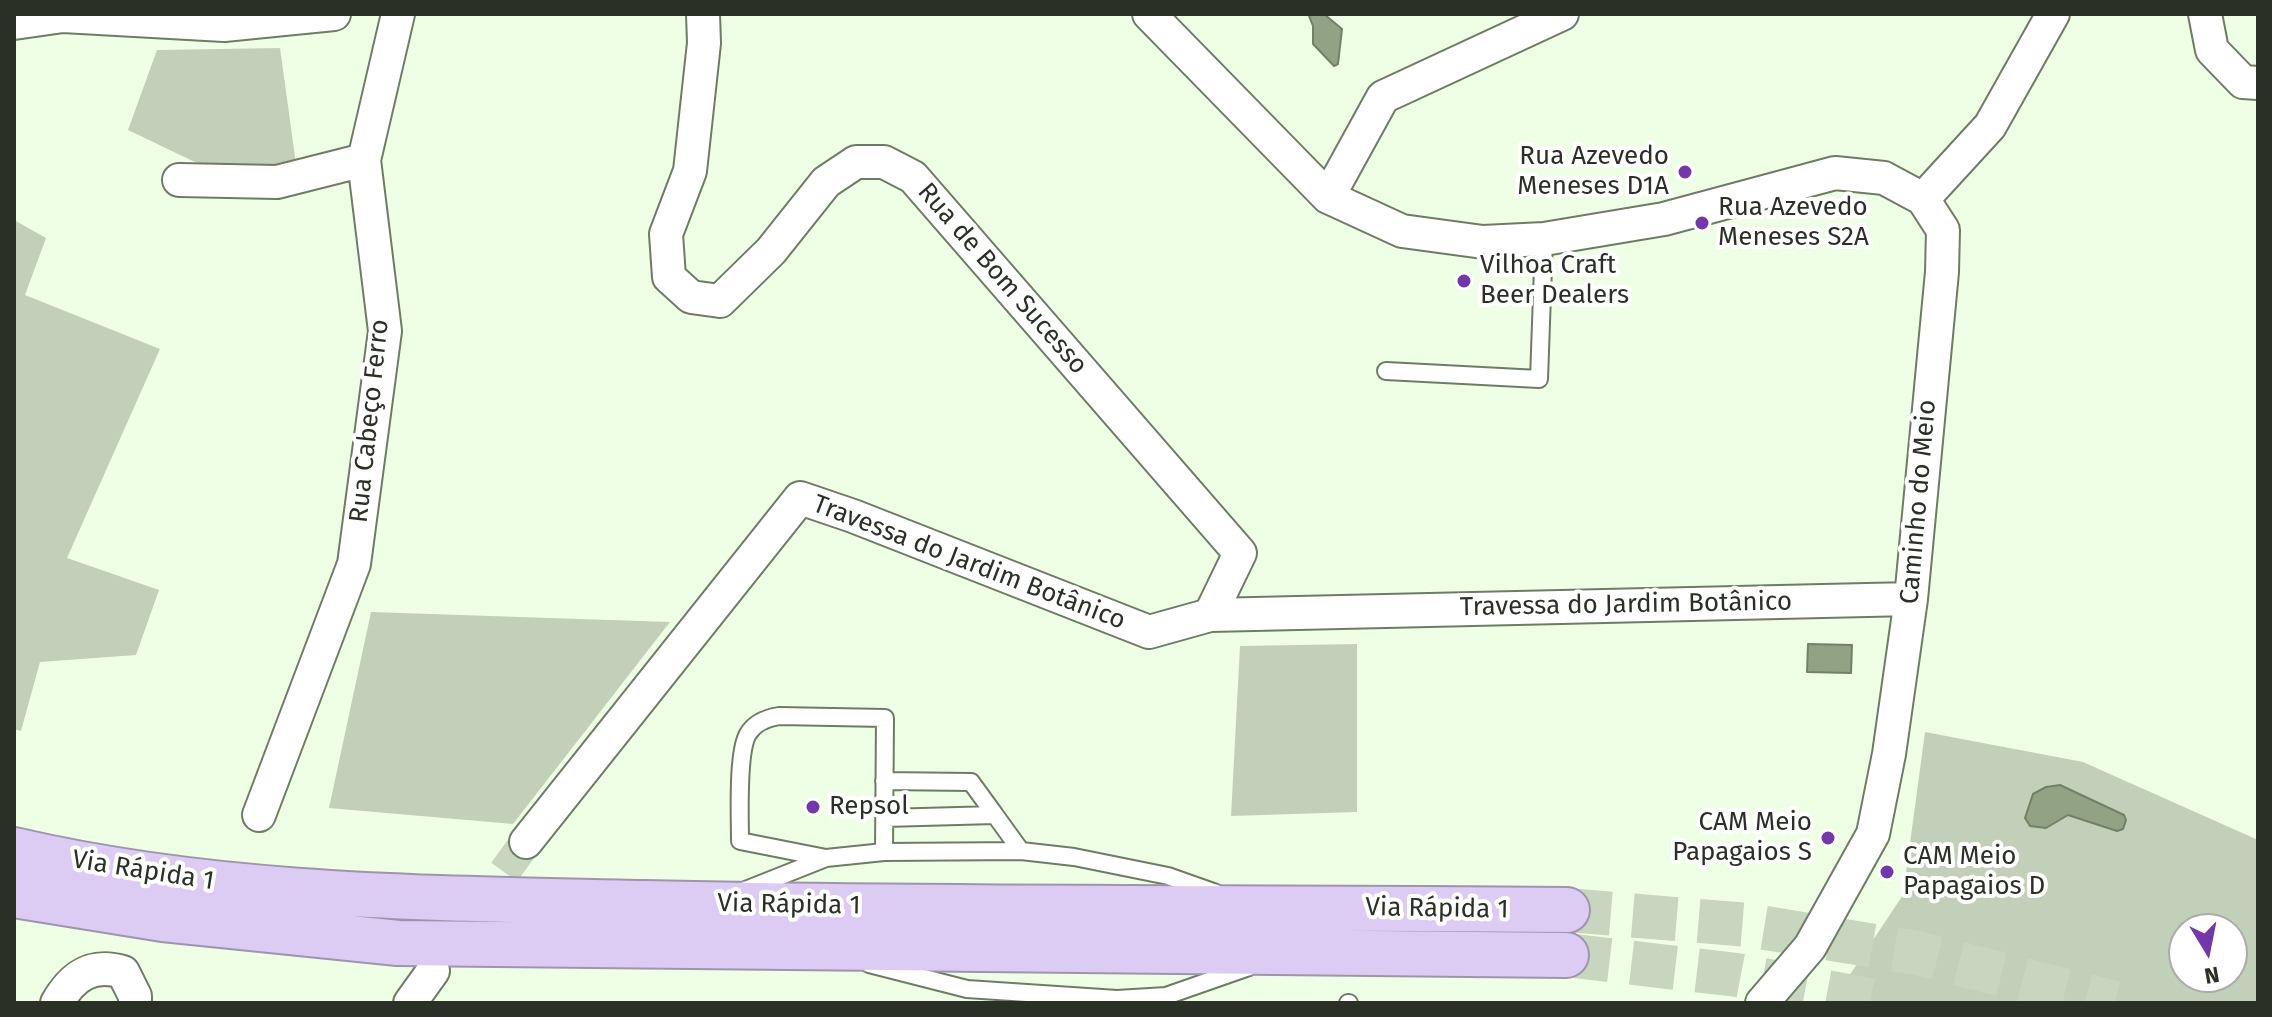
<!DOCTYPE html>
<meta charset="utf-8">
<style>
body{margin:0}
#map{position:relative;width:2272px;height:1017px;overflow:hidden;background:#efffe5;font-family:"Fira Sans",sans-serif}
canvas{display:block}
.frame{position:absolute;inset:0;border:16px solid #2b3027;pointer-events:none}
.north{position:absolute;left:2168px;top:913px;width:80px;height:80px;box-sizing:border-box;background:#fff;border:2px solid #aaaca9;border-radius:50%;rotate:170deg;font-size:22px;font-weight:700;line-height:32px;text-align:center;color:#2b3027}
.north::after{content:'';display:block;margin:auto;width:28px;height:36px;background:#7436ab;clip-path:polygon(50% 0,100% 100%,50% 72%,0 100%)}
</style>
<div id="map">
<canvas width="2272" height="1017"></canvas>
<div class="frame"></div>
<div class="north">N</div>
</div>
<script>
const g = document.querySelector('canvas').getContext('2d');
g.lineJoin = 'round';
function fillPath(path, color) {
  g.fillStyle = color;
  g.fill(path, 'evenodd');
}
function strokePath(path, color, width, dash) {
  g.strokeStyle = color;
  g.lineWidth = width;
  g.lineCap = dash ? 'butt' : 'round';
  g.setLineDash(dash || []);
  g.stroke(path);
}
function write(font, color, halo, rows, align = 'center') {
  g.font = font + ' "Fira Sans",sans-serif';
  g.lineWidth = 8;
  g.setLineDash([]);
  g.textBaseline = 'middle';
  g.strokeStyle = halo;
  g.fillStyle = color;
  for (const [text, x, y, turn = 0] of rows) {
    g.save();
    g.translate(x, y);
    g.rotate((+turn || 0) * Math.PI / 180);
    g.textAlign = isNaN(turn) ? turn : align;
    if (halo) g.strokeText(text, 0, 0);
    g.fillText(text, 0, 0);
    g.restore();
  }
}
fillPath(new Path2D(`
 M280 48 296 164H199L128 130 157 50Z
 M14 220 46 238 25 295 160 349 67 558 159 590 136 655 40 662 21 731 14 729Z
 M371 612 670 622 513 824 329 808Z
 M1357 644V812L1231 816 1240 646Z
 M1925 732 2083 762 2258 840V1003H1831L1903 895ZM2184 929H2232V977H2184Z`), '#c2d0b9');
const water = new Path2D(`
 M1311 14H1324L1342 29 1338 64 1334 66 1313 44V26L1309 16Z
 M1808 644 1852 645 1851 673 1807 672Z
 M2060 785 2124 815 2126 820 2123 829 2117 831 2068 815 2046 828 2030 826 2025 818 2033 794 2046 787Z`);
fillPath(water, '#91a384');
strokePath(water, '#728068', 2);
strokePath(new Path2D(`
 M476 911 526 842`), '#c8d6bf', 32, [32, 16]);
strokePath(new Path2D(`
 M1567 910 1748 925 1917 953 2115 1003
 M1566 955 1737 975 1884 1003`), '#c8d6bf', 44, [44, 22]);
const lane = new Path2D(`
 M1386 371 1539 379 1544 239
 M884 781 971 782 995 815
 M885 818 995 815 1021 851
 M826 858 740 841C740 817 737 752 748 734 755 722 767 718 779 716L885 718 884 852
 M743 891 826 858 884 852 1021 851 1074 857 1168 876 1216 893
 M869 964 967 989 1117 999 1166 996 1249 967
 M1348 1003H1349`);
const street = new Path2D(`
 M703 14 704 43 690 171 666 234 669 277 691 297 720 301 771 251 826 182 856 162H884L913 177 1240 553 1210 615
 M1149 14 1328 197 1402 231 1483 242 1544 239 1664 219 1835 173 1884 178 1923 199 1943 230 1942 272 1911 599 1889 754 1873 834 1810 947 1762 1003
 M2205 14 2212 50 2243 82 2258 83
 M14 23 63 16 224 25 334 14
 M179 180 277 182 364 160
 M1328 197 1383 97 1562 14
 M1923 199 1990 126 2053 14
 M259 815 354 564 385 331 364 160 398 14
 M526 842 800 498 853 516 1149 632 1210 615 1911 599
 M57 1003C73 975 92 963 123 972L135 996V1003
 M410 1003 433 971`);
const highway = new Path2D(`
 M14 850C220 898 434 898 644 903 952 910 1260 907 1567 910
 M14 895 163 919 398 943 1566 955`);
strokePath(lane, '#6e7c65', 20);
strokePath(street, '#6e7c65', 36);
strokePath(highway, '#9e95ac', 48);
strokePath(lane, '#fff', 16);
strokePath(street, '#fff', 32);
strokePath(highway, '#dccbf3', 44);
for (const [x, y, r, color] of [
 [1685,172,8,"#7436ab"],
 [1702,223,8,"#7436ab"],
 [1464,281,8,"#7436ab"],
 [813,807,8,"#7436ab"],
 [1828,838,8,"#7436ab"],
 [1887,872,8,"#7436ab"]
]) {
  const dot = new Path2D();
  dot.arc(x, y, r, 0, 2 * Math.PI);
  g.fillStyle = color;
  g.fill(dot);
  strokePath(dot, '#fff', 3);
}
write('26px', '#2b3027', '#fff', [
 ["Rua Azevedo",1669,157,"right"],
 ["Meneses D1A",1669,187,"right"],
 ["Rua Azevedo",1718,208],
 ["Meneses S2A",1718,238],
 ["Vilhoa Craft",1480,266],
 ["Beer Dealers",1480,296],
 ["Repsol",829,807],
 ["CAM Meio",1812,823,"right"],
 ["Papagaios S",1812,853,"right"],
 ["CAM Meio",1903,857],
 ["Papagaios D",1903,887]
], 'left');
write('26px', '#2b3027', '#fff', [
 ["Rua de Bom Sucesso",1002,279,49],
 ["Rua Cabeço Ferro",370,421,-84],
 ["Caminho do Meio",1919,502,-85],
 ["Travessa do Jardim Botânico",969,563,21],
 ["Travessa do Jardim Botânico",1626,605,-1],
 ["Via Rápida 1",143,871,9],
 ["Via Rápida 1",789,905,1],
 ["Via Rápida 1",1437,909,1]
]);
</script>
